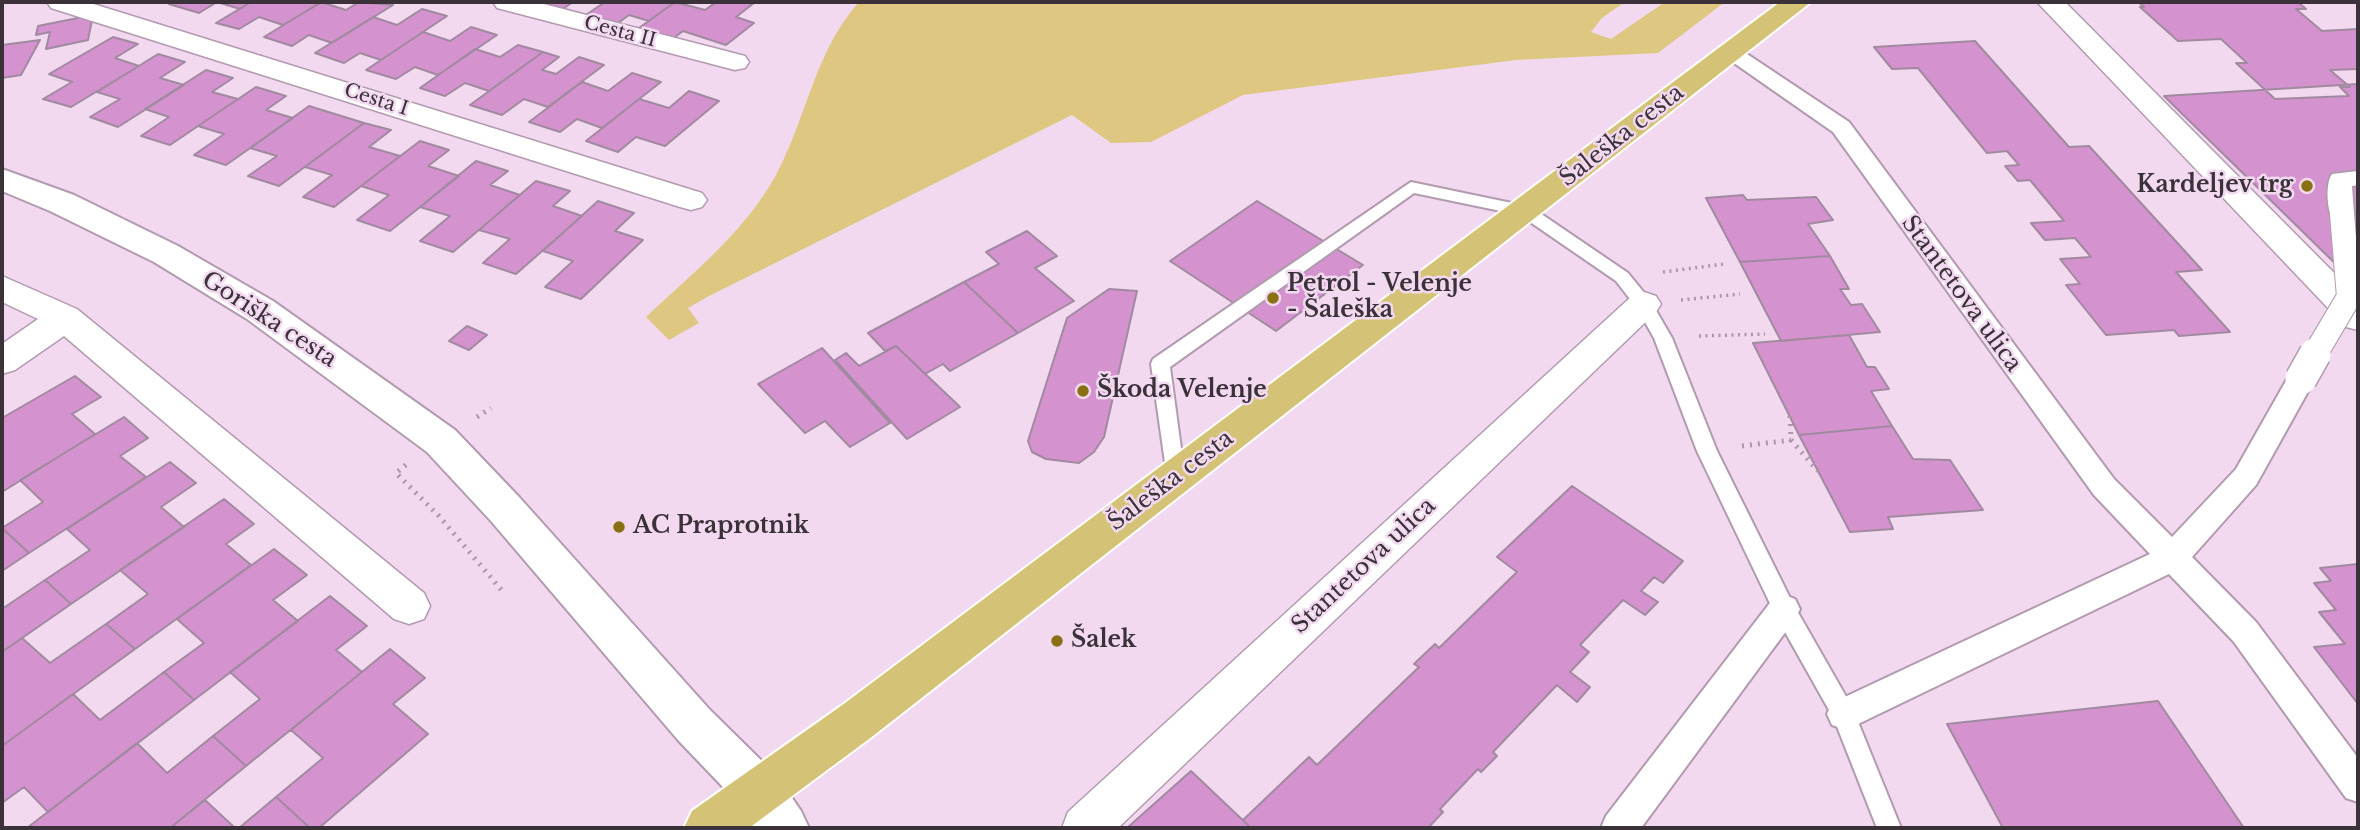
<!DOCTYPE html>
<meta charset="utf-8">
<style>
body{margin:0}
#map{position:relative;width:2360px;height:830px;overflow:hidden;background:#f2d9f0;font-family:"Libre Baskerville",serif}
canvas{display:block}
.frame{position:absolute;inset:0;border:4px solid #3a3139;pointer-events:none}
</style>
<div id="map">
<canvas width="2360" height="830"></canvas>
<div class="frame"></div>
</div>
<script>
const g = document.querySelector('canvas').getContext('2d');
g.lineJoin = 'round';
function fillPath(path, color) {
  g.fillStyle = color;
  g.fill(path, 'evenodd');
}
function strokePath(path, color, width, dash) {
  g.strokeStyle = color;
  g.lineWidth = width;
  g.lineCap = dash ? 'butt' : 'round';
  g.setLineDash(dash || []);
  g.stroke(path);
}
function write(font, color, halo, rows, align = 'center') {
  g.font = font + ' "Libre Baskerville",serif';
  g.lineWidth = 5;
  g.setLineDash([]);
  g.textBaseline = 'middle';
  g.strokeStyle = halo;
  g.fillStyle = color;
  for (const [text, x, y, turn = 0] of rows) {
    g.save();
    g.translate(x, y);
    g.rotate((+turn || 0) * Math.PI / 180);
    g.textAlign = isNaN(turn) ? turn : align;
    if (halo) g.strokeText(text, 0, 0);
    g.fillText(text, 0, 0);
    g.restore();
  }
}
fillPath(new Path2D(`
 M859 2H1625L1602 18 1591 32 1611 39 1665 2H1725L1658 53 1516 60 1243 95 1151 142 1111 143 1072 115 709 296 688 308 699 323 669 340 646 317C694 272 752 226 781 165 808 110 817 49 859 2Z`), '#dec881');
const building = new Path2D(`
 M174 2H251L240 9 217 2 199 13 169 4Z
 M251 2H322L283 25 259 17 239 29 216 23Z
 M321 2 346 10 359 2 393 5 332 43 309 35 292 46 264 37Z
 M535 2H573L557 13 530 5Z
 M605 2H675L649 21 629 15 610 29 580 19Z
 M675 2 705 10 716 2H749L754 3 736 17 754 23 726 45 683 31 666 44 632 33Z
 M2138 2H2298L2306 9H2296L2322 31 2358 29V69L2330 70 2350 87H2340L2349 96 2275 99 2236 63H2247L2221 39 2178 41 2140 7H2144Z
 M422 9 447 16 381 60 360 53 344 63 315 53 373 17 397 25Z
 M93 15 88 40 46 49 50 32 36 35 38 26Z
 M471 27 497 35 438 75 415 67 396 79 366 70 423 32 450 41Z
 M113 37 138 44 115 58 139 66 71 107 43 99 72 82 49 74Z
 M40 40 21 75 2 78V45Z
 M1975 41 2069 147 2089 146 2202 270 2176 272 2230 332 2179 336 2174 330 2106 335 2066 285 2080 284 2060 259 2091 257 2075 238 2045 240 2031 223 2064 221 2030 180 2018 181 2005 166 2019 165 2007 151 1987 153 1918 68 1892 69 1874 47Z
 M518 45 543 52 489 91 465 83 445 96 420 88 475 49 500 57Z
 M543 52 559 57 542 70 556 74 579 57 604 65 548 107 524 99 502 115 470 105Z
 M158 54 185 62 160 78 184 85 118 127 90 117 120 99 97 92Z
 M206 70 233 78 212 92 238 99 170 145 141 136 169 117 145 109Z
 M632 73 661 82 602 128 577 119 560 132 529 122 582 82 608 91Z
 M2358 84V275L2348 276 2164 96Z
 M256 87 286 96 266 110 293 118 226 165 194 155 224 134 198 126Z
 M689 91 719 101 665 146 636 137 618 152 586 141 639 99 669 108Z
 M309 106 364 123 279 186 248 176 277 156 250 148Z
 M364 123 391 130 369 147 400 156 334 207 303 197 332 175 305 167Z
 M420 141 449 150 428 166 459 176 390 231 357 220 389 195 361 186Z
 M476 161 508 171 490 185 520 195 453 252 420 241 450 216 420 207Z
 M536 181 570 191 553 206 582 216 516 274 483 263 510 239 479 230Z
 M1743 195 1747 200 1816 197 1833 220 1808 224 1830 256 1740 262 1706 198Z
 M598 201 634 213 615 231 643 240 581 299 545 287 573 261 543 251Z
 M1257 201 1363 265 1276 331 1170 261Z
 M1027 231 1057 256 1035 268 1074 301 1018 333 964 282 999 264 986 252Z
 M1830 256 1849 289H1840L1851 305 1862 304 1880 332 1781 341 1740 262Z
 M964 282 1018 333 950 371 943 364 925 374 896 346 885 351 868 333Z
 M1109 289 1137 291 1104 437 1094 452 1079 463 1046 459 1032 452 1028 441 1067 318Z
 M467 326 487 335 469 350 449 341Z
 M1849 335 1867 367H1875L1889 389 1871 391 1892 426 1799 435 1753 343Z
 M896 346 960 407 907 439 835 360 846 353 859 366Z
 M822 348 890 423 850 447 825 421 805 433 758 384Z
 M75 376 101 397 72 414 95 434 2 492V418Z
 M124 417 148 438 120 456 146 477 29 553 2 528 43 502 20 480Z
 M1892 426 1913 459 1950 460 1983 510 1888 517 1893 529 1850 532 1799 435Z
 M170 462 196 483 161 507 184 527 71 604 45 580 90 550 67 529Z
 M1572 486 1683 561 1663 583 1654 577 1641 591 1658 602 1645 615 1623 600 1580 645 1589 652 1570 672 1590 687 1577 702 1557 685 1493 752 1497 756 1481 772 1478 769 1440 809 1443 812 1428 828H1251L1243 820 1309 757 1317 765 1419 667 1414 664 1435 644 1439 648 1517 572 1497 557Z
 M224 499 254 524 226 544 251 565 135 649 106 624 148 594 120 570Z
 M2 528 29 553 2 571Z
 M274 549 307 575 273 600 298 621 194 700 164 672 204 643 177 619Z
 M2358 564V704L2314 647 2345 644 2319 612 2336 610 2314 583 2331 581 2320 568Z
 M45 580 71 604 2 652V609Z
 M330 596 367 626 336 650 362 672 246 766 213 736 260 699 230 672Z
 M106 624 135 649 2 746V652L22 638 50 663Z
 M390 649 425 678 393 704 428 734 319 828H310L276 797 323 758 291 730Z
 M164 672 194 700 48 812 24 787 2 803V746L73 694 100 720Z
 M2158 701 2244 828H2003L1947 724Z
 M213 736 246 766 170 828H27L137 743 167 773Z
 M1191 771 1251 828H1127Z
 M276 797 310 828H239Z
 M205 800 235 828H170Z`);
fillPath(building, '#d493cf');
strokePath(building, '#a18a9f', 2);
const service = new Path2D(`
 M1411 182 1531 207 1628 273 1650 300 1672 338 1717 451 1792 602 1852 707 1901 828H1877L1834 719 1776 616 1697 451 1654 338 1637 308 1616 281 1520 215 1414 193 1170 367 1185 478 1182 484H1168L1151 364 1153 359Z`);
const pedestrian = new Path2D(`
 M1731 46 1738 48 1849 122 2114 479 2172 537 2236 469 2291 372 2301 369 2311 372 2315 379 2256 485 2192 557 2256 622 2358 758V802L2346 798 2234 642 2169 574 1856 725 1844 729 1832 725 1827 714 1832 703 2150 554 2094 495 1833 132 1724 56 1720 52 1724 48Z
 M2358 171V185L2352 186 2354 214 2351 220H2333C2327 210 2325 184 2332 174Z
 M1784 595 1795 599 1800 609 1795 619 1641 828H1601L1606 816 1773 599Z`);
const minor = new Path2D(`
 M47 2H87L702 193 707 200 702 207 691 210 680 207 51 8Z
 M493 2H536L745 56 749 62 745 68 735 70 497 8Z
 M2037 2H2065L2358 297V330L2346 327Z
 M2 276 77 309 424 593 430 606 424 619 409 624 394 619 64 336 15 370 2 374V344L38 319 2 302Z
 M1644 292 1656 296 1661 304 1656 312 1118 828H1062L1068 812 1632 296Z`);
const tertiary = new Path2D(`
 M2 169 74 195 178 246 273 301 455 430 519 497 710 710 777 776 801 811 809 828H756L743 808 678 740 491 521 427 452 247 319 154 262 50 211 2 191Z`);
const primary = new Path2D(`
 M1780 2H1811L873 736 749 828H684L692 811 841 706Z`);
strokePath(service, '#b29aaf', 4);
strokePath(pedestrian, '#b29aaf', 4);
strokePath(minor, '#b29aaf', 3);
strokePath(tertiary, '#b29aaf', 4);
strokePath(primary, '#fff', 4);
strokePath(new Path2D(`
 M1663 272 1724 264
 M1681 300 1740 294
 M1699 336 1765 334`), '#aa98a9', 3.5, [2, 4.5]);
strokePath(new Path2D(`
 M1790 416 1791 440 1818 471
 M477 417 491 408
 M1742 446 1791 440
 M406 465 396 473 439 516 504 593`), '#aa98a9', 5, [2, 6]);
fillPath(service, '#fff');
fillPath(pedestrian, '#fff');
fillPath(minor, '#fff');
fillPath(tertiary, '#fff');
fillPath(primary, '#d4c277');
const pedestrianBridgeFar1 = new Path2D(`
 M2314 356 2349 297 2342 214`);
const pedestrianBridge = new Path2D(`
 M2301 379 2315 354`);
strokePath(pedestrianBridgeFar1, '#b29aaf', 26, []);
strokePath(pedestrianBridge, '#b29aaf', 34, []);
strokePath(pedestrianBridgeFar1, '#fff', 24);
strokePath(pedestrianBridge, '#fff', 31);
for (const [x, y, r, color] of [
 [2307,186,7,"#897113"],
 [1273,298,7,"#897113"],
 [1083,391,7,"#897113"],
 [619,527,7,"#897113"],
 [1057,641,7,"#897113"]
]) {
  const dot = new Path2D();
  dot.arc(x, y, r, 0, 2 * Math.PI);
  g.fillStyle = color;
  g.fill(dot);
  strokePath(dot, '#f2d9f0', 2.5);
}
write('19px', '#3a3139', '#f2d9f0', [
 ["Cesta II",620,32,15],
 ["Cesta I",376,100,18]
]);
write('23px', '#3a3139', '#f2d9f0', [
 ["Šaleška cesta",1622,136,-38],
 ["Stantetova ulica",1961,294,54],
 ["Goriška cesta",269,320,33],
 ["Šaleška cesta",1171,481,-37],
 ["Stantetova ulica",1364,566,-43]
]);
write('bold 23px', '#3a3139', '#f2d9f0', [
 ["Kardeljev trg",2293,186,"right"],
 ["Petrol - Velenje",1287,285],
 ["- Šaleška",1287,311],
 ["Škoda Velenje",1097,391],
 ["AC Praprotnik",633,527],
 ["Šalek",1071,641]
], 'left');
</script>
